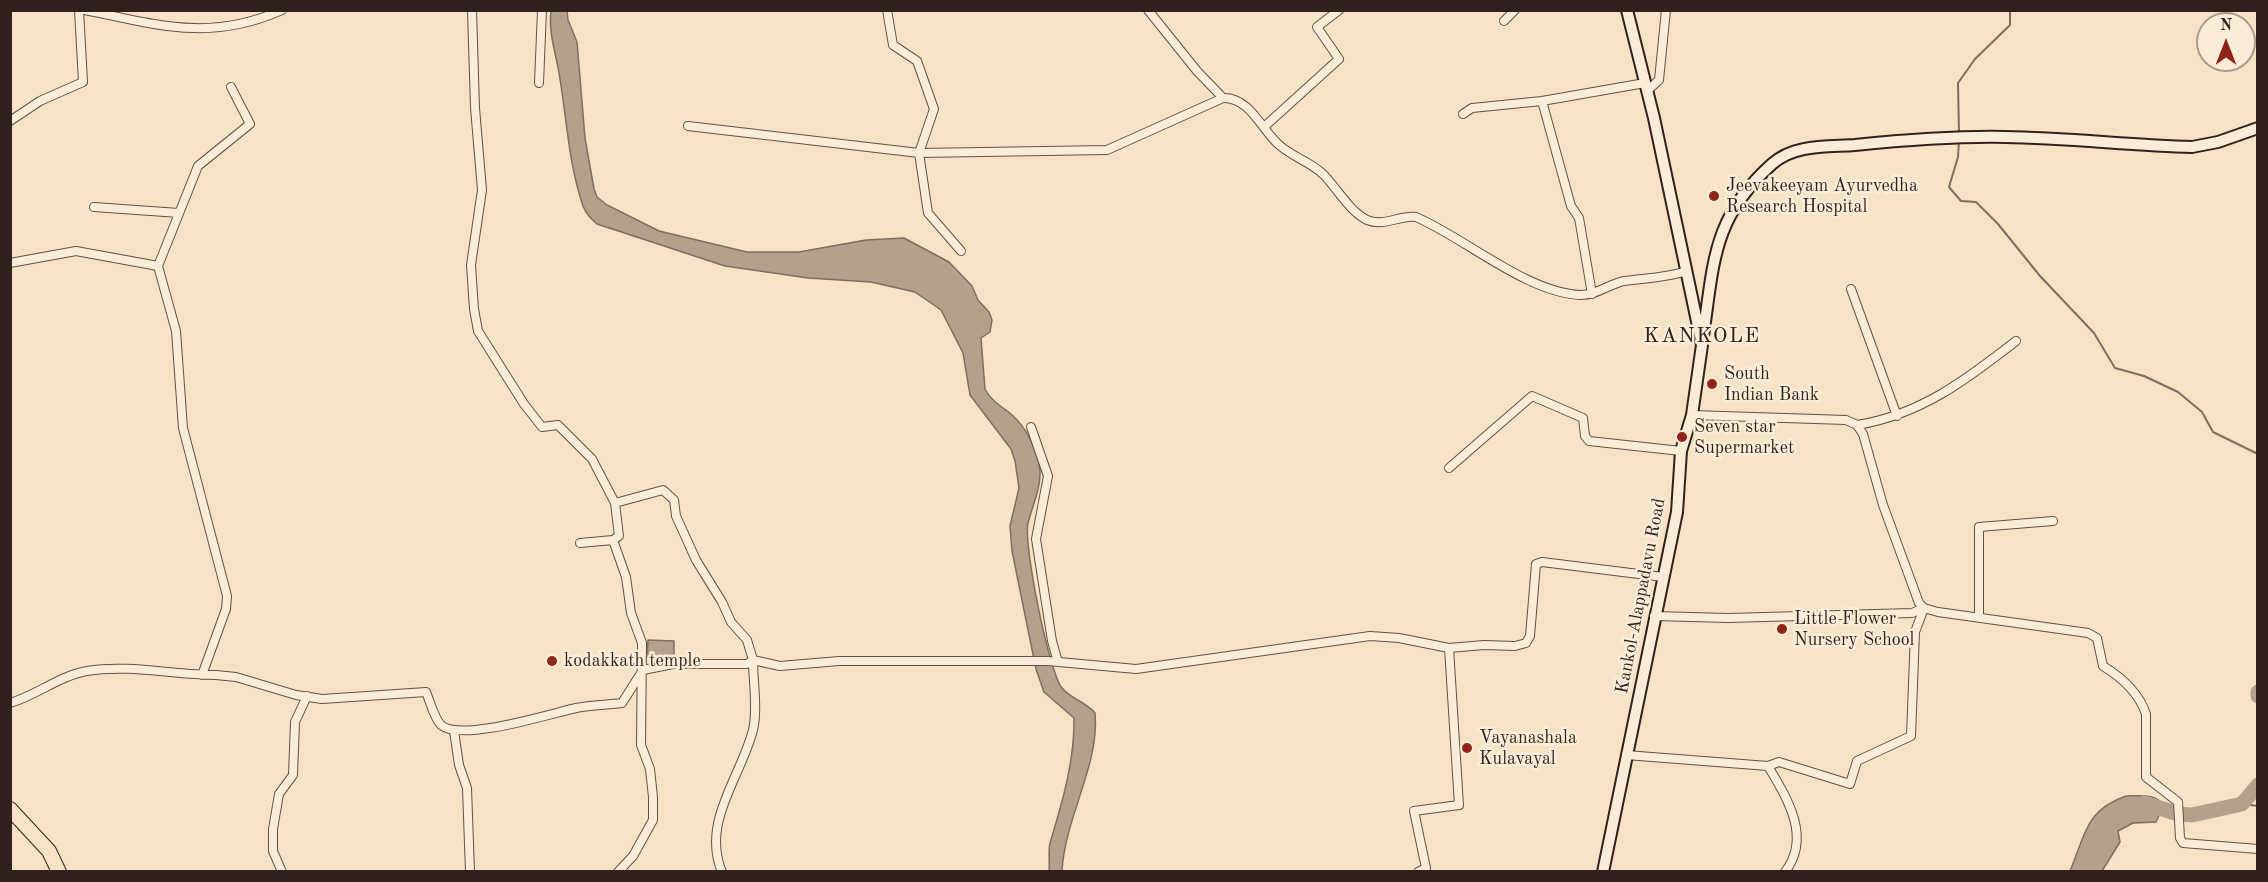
<!DOCTYPE html>
<style>
body{margin:0}
#map{position:relative;width:2268px;height:882px;overflow:hidden;background:#f6e3c5;font-family:"Old Standard TT",serif}
canvas{display:block}
.frame{position:absolute;inset:0;border:12px solid #31211c;pointer-events:none}
.north{position:absolute;left:2196px;top:12px;width:60px;height:60px;box-sizing:border-box;background:#f9edd9;border:2px solid #a99b8d;border-radius:50%;rotate:0deg;font-size:16px;font-weight:700;line-height:24px;text-align:center;color:#31211c}
.north::after{content:'';display:block;margin:auto;width:21px;height:27px;background:#8f2418;clip-path:polygon(50% 0,100% 100%,50% 72%,0 100%)}
</style>
<div id="map">
<canvas width="2268" height="882"></canvas>
<div class="frame"></div>
<div class="north">N</div>
</div>
<script>
const g = document.querySelector('canvas').getContext('2d');
g.lineJoin = 'round';
function fillPath(path, color) {
  g.fillStyle = color;
  g.fill(path, 'evenodd');
}
function strokePath(path, color, width, dash) {
  g.strokeStyle = color;
  g.lineWidth = width;
  g.lineCap = dash ? 'butt' : 'round';
  g.setLineDash(dash || []);
  g.stroke(path);
}
function write(font, color, halo, rows, align = 'center') {
  g.font = font + ' "Old Standard TT",serif';
  g.lineWidth = 5;
  g.setLineDash([]);
  g.textBaseline = 'middle';
  g.strokeStyle = halo;
  g.fillStyle = color;
  for (const [text, x, y, turn = 0] of rows) {
    g.save();
    g.translate(x, y);
    g.rotate((+turn || 0) * Math.PI / 180);
    g.textAlign = isNaN(turn) ? turn : align;
    if (halo) g.strokeText(text, 0, 0);
    g.fillText(text, 0, 0);
    g.restore();
  }
}
const water = new Path2D(`
 M551 11H567L568 20 577 42 585 138 594 189 597 197 607 205 659 231 747 252H799L866 240 904 238 949 262 972 286 978 300 989 312 992 320 990 332 981 338 985 389C990 400 1001 406 1011 414 1026 427 1038 450 1040 470 1041 488 1032 507 1028 523 1023 544 1049 672 1062 688 1071 699 1086 702 1095 713 1100 764 1065 817 1062 871H1049C1050 862 1048 852 1050 843 1062 803 1075 760 1074 718L1044 692 1036 669 1012 551 1010 526 1019 488 1015 461 1011 449 970 395 963 353 941 310 915 292 871 282 808 278 725 266 597 224C591 219 586 214 583 206 569 165 567 122 560 79 557 56 548 34 551 11Z
 M648 640 674 641V657H647Z
 M2126 796C2139 796 2155 793 2164 805L2156 822 2133 823 2118 831 2120 842 2102 871H2070C2085 836 2085 810 2126 796Z`);
fillPath(water, '#b3a18c');
strokePath(water, '#7f6e5f', 1.5);
strokePath(new Path2D(`
 M1959 134 1958 83 1975 59 2010 25V10
 M1959 140 1958 157 1949 187 1961 201 1976 202 1998 224 2040 276 2094 333 2115 368 2144 376 2178 392 2202 412 2213 432 2258 454
 M2242 804 2258 806`), '#7f6e5f', 2);
strokePath(new Path2D(`
 M2258 692V696
 M2144 803 2178 814 2192 815 2242 804 2258 785`), '#b3a18c', 15);
const street = new Path2D(`
 M85 10C158 25 210 42 282 10
 M887 10 893 45 917 61 934 109 919 153 928 213 961 251
 M1148 10 1197 71 1223 98C1249 97 1261 128 1277 143 1290 156 1309 161 1323 174 1337 188 1349 211 1367 220 1385 227 1399 215 1416 217 1465 238 1527 293 1581 295 1597 295 1609 284 1624 281 1646 278 1665 278 1687 271
 M1504 21 1515 10
 M539 83 542 10
 M1647 91 1659 80 1666 10
 M1463 114 1472 108 1542 101
 M10 121 40 101 83 82 79 10
 M688 126 919 153 1107 150 1223 98
 M1264 127 1339 59 1317 27 1339 10
 M94 207 179 213
 M10 263 76 251 158 266 198 166 250 124 231 87
 M158 266 176 331 183 428 227 596 226 609 202 675
 M1851 289 1897 416
 M1592 294 1579 218 1571 206 1542 101 1645 83
 M1692 415 1846 420 1857 425 1863 434 1883 505 1919 603 1924 608 1938 612 2088 633 2097 638 2103 666C2121 677 2139 693 2146 714V777L2178 802 2180 838 2183 843 2258 849
 M1857 425C1920 415 1966 380 2016 341
 M1031 427 1048 476 1036 539 1052 641 1058 662
 M1449 468 1532 396 1583 418 1585 436 1589 441 1681 451
 M613 540 626 577 631 613 642 643 641 745 650 769 653 797V820L633 856 618 872
 M580 543 613 540 619 536 615 503
 M1654 616 1728 618 1912 613 1924 608
 M1979 618V527L2053 521
 M10 703C37 695 59 676 87 671 129 664 174 675 216 675L236 677 296 695 322 699 426 692C430 701 434 718 441 725 461 742 549 714 576 708 591 705 606 705 622 703L643 670 673 664H747L753 660 747 640 731 622 722 602 696 560 676 516 674 500 663 490 615 503 592 459 558 425 542 427 524 404 478 331 474 309 471 265 482 190 475 108 472 10
 M454 731 459 765 467 788 470 872
 M1626 755 1768 766C1787 798 1812 837 1785 872
 M1768 766 1779 762 1850 784 1857 761 1911 736 1915 632 1924 608
 M282 872 273 851V829L279 794 293 775 295 722 307 696
 M722 872C701 822 741 777 753 730 758 710 753 682 753 660L780 666 839 661H1048L1136 669 1370 636 1399 638 1449 648 1484 645 1515 646 1526 643 1530 636 1536 564 1542 562 1663 577
 M1418 872 1426 868 1414 811 1459 805 1449 648`);
const secondary = new Path2D(`
 M1703 336C1714 262 1712 218 1772 164 1794 144 1827 147 1855 145 1905 140 1954 136 2005 137 2067 138 2129 145 2192 147L2218 142 2258 128
 M1603 872 1677 512 1681 451 1692 415 1702 345 1654 118 1627 10`);
const highway = new Path2D(`
 M10 809 49 851 59 872`);
strokePath(street, '#625246', 10);
strokePath(secondary, '#31211c', 14);
strokePath(highway, '#31211c', 16);
strokePath(street, '#f9edd9', 8);
strokePath(secondary, '#f9edd9', 10);
strokePath(highway, '#f6e3c5', 14);
for (const [x, y, r, color] of [
 [1714,196,6,"#8f2418"],
 [1712,384,6,"#8f2418"],
 [1682,437,6,"#8f2418"],
 [1782,629,6,"#8f2418"],
 [552,661,6,"#8f2418"],
 [1467,748,6,"#8f2418"]
]) {
  const dot = new Path2D();
  dot.arc(x, y, r, 0, 2 * Math.PI);
  g.fillStyle = color;
  g.fill(dot);
  strokePath(dot, '#f9edd9', 2);
}
write('18px', '#31211c', '#f9edd9', [
 ["Jeevakeeyam Ayurvedha",1726,186],
 ["Research Hospital",1726,207],
 ["South",1724,374],
 ["Indian Bank",1724,395],
 ["Seven star",1694,427],
 ["Supermarket",1694,448],
 ["Little Flower",1794,619],
 ["Nursery School",1794,640],
 ["kodakkath temple",564,661],
 ["Vayanashala",1479,738],
 ["Kulavayal",1479,759]
], 'left');
write('18px', '#31211c', '#f9edd9', [
 ["Kankol-Alappadavu Road",1641,596,-79]
]);
g.letterSpacing = '1.5px';
write('21px', '#31211c', '#f9edd9', [
 ["KANKOLE",1702,336]
]);
g.letterSpacing = '0px';
</script>
